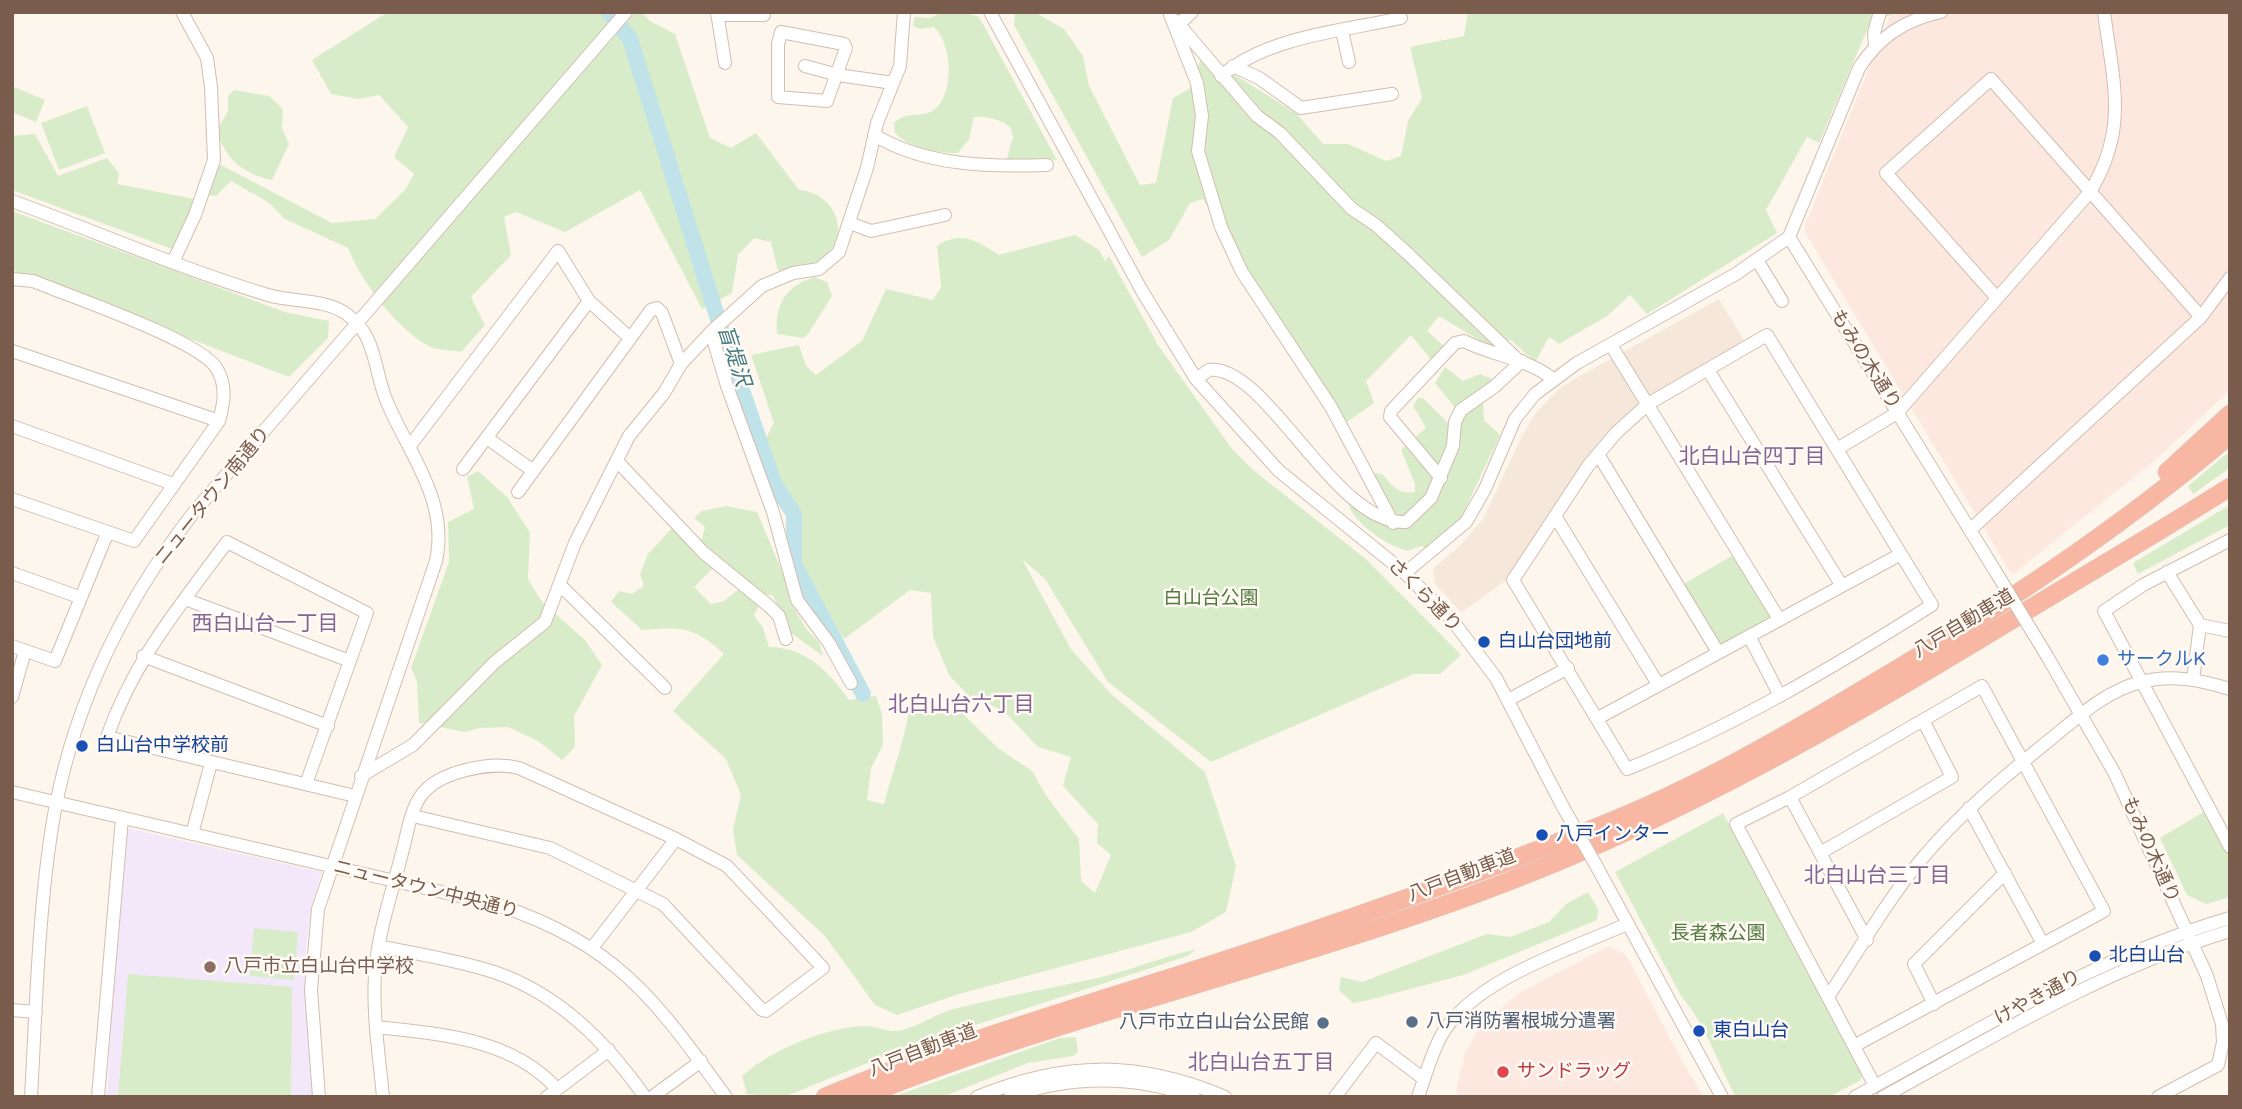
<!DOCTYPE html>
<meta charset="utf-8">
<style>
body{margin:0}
#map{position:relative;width:2242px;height:1109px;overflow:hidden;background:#fdf6ec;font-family:"Varela Round",sans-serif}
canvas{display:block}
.frame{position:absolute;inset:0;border:14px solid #7a5c4d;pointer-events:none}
</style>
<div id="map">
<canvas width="2242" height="1109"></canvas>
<div class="frame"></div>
</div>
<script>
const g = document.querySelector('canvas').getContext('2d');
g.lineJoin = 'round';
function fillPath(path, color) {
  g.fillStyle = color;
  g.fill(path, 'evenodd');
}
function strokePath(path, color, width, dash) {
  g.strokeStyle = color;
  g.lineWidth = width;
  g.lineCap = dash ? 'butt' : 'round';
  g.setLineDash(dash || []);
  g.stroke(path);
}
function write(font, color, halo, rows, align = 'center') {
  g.font = font + ' "Varela Round","Noto Sans JP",sans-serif';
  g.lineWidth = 5;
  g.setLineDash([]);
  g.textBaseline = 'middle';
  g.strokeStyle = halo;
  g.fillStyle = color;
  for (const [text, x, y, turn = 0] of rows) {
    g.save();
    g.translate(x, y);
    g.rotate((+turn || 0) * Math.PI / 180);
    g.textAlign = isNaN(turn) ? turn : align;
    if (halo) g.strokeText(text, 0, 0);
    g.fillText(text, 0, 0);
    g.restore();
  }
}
fillPath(new Path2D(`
 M1719 299 1745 342 1640 404 1590 454 1508 579 1462 612 1459 610 1435 584 1433 568 1459 547 1483 519 1522 436 1537 411 1558 390 1576 378Z`), '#f5e8da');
fillPath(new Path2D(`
 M1892 12H2230V390L2159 457 2012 575 1805 232V225Z
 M1609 946 1626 955 1682 1061 1704 1097H1460L1456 1090 1465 1053 1479 1028 1517 994Z`), '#fde8e0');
fillPath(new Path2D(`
 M127 828 322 872 312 904 306 948 305 986 314 1097H107L116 926Z`), '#f3e8fa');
fillPath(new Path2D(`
 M388 12H642L650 21 675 34 710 138 731 148 756 133 799 190C837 193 853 237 821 260 811 267 790 268 778 271L771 242 754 238 738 255 732 293 702 309 640 190 565 232 516 212 504 217 511 255 471 297 485 325 461 352C451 350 437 350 428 346 396 328 361 281 348 248L285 219 268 202 231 181 216 196 207 195 219 164 332 223 375 219 405 190 414 174 394 157 408 127 379 95 358 99 331 94 312 60Z
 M942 12H964L979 17 1057 160 1018 163 1006 161 1013 137 1011 128C1001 119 987 116 974 117L969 139 958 153C939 154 908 147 895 133L894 123C906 110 923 119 935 109 955 92 952 44 934 27L920 29 913 26 915 17 931 18Z
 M1015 12H1034L1064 29 1083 56 1089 86 1140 185 1156 183 1173 98 1189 89 1201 59 1218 81 1235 75 1296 113 1323 144H1348L1386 161 1401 156 1408 121 1422 98 1410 47 1464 36 1468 12H1899L1870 23 1819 143 1807 137 1766 210 1777 233 1647 314 1630 295 1607 316 1559 344 1549 337 1535 362 1511 340 1489 346 1439 316 1427 331 1445 347 1432 361 1411 335 1366 381 1374 403 1344 424C1301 347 1248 275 1203 199L1190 203 1169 240 1142 257 1014 25Z
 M12 86 45 100 36 122 12 112Z
 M234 90 269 96 283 109 282 128 289 144 272 180C244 174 224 159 217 130L228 111V96Z
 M87 106 105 153 59 170 41 123Z
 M35 134 58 176 107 158 119 173 117 184 195 199 175 250 12 190V136Z
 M12 211 285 312 329 321 328 338 289 377 12 270Z
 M1075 235 1099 250 1105 261 1109 256 1158 345 1232 449 1253 470 1366 559 1461 655 1440 674H1414L1211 762 1108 682 1045 579 1022 559 1071 649 1111 694 1205 772 1236 866 1226 912 1191 932 959 994 897 1015 875 1005 825 936 737 855 733 829 741 795 726 759 673 711 724 654C694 626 681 627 642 630L611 602 619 591 632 594 644 586 640 574 648 554 674 526 714 567 694 587 711 604 724 601 740 588 760 604 754 615 763 628 769 647C806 647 829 672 849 700L876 696 882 714 883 745 871 768 867 800 884 804C892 772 904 743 909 710L962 713 999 749 1032 771 1047 797 1079 839 1081 881 1095 893 1111 855 1097 843 1098 824 1063 786 1071 757 1038 747 1004 711 968 695 949 675 933 637 931 593 910 590 844 639 821 603 799 560 800 519 793 498 777 475 765 440 774 423 751 355 799 345 806 366 816 375 862 341 886 289 933 300 941 287 937 246C962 230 976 241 999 255Z
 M814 277 827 282 832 296 808 334 803 338 777 334C775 304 785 287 814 277Z
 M1445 367 1463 381 1480 374 1490 378 1493 383 1483 399 1484 420 1500 435 1461 518 1427 548 1421 546 1408 551C1386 545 1360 527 1349 507L1352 505 1388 525 1372 476 1376 473 1382 474C1393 486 1398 495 1415 492V484L1401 450 1426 428 1413 406 1418 398H1423L1452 427 1456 409 1435 383Z
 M2230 451V468L2193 494 2188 486Z
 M478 471 508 498 530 533 528 579 542 602 585 640 602 665 574 716 575 747 562 760 538 741 508 727 479 728 465 732 419 723 417 681 411 668 449 562 448 522 474 509 467 477Z
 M2230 505V525L2138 574 2133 563Z
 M726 506 757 512 787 583 790 602 807 630 819 642 823 656 791 633 773 596 761 593 701 541 705 527 694 518 702 511Z
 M1735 554 1772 615V620L1722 645 1682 585Z
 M2205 811 2230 857V897L2206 904 2187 895 2160 838Z
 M1723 813 1862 1075 1861 1080 1829 1097H1736C1717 1063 1707 1026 1681 996L1615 872Z
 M1588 892 1598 909 1597 920 1463 975 1365 1001 1353 1003 1339 990 1341 977 1362 982 1487 934 1510 937 1549 922 1566 904Z
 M254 928 298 932 294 980 250 976Z
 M1196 949 1188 956 904 1048 784 1097 747 1094 742 1076C771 1050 824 1028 863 1026 874 1025 884 1031 894 1031 915 1030 934 1014 954 1009 997 998 1040 990 1084 981 1121 974 1158 958 1196 949Z
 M128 974 292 987 291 1097H118Z
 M1076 1037 1078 1052 1073 1056 1028 1063 942 1097H892L1060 1038Z`), '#d8ecc9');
strokePath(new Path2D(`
 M609 12 630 39 722 332 774 483 794 514V564L863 694`), '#bfe3e8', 16);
const minor = new Path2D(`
 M717 12 725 63
 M990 12 1142 291 1196 379 1279 471 1405 573 1452 620 1496 678 1563 807
 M1169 12 1197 83 1202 116 1198 151 1221 227 1242 272 1331 407 1393 523
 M717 15H764
 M1176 21 1257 116 1280 133 1352 209 1376 225 1407 253 1517 359
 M1179 24 1192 12
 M1342 31 1349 62
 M781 32 844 44 846 48 827 101 778 97V44Z
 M1875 46 1874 33 1880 12
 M805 66 838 75 893 83
 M1233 66 1259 78 1301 108 1392 94
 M1221 76C1269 36 1343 31 1401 18
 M874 135C926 166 988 167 1047 165
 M12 201C97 232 181 269 268 295 291 302 325 299 345 313 378 335 373 370 387 402 409 454 449 501 436 561L318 909 311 990 319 1097
 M850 223 871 231 945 215
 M1789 237 1994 569
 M174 260 195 215 214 160 211 87 207 58 182 12
 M1757 260 1782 301
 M12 279 33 281C69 296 202 341 217 369 227 386 224 403 219 421L134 541 12 499
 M1997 298 1886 173 1991 79 2201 317
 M711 332 727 386 773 512 797 600 829 643 851 683
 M1767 335 1932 605C1834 667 1734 726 1627 769L1513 580 1588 466 1616 433 1648 404Z
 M1611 345 1779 619
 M12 351 219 421
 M1708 370 1842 586
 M1196 379 1209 370C1266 363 1335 526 1406 522L1431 498 1453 446 1455 422 1461 410 1494 387 1522 361
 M12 426 173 484
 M487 438 532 470
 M409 447 558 251 589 301 630 338
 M1837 449 1897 413 2090 192C2129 128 2113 82 2104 12
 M1598 454 1718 652
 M617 461 704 553 769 606 779 616 786 639
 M463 469 589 301
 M1441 478 1390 417 1391 411 1455 343 1464 341C1493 356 1527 358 1553 379
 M518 492 651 310 657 308 662 313 681 364
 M1555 516 1658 684
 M1970 530 2201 317 2230 278
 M2230 540 2143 585 2104 611 2230 847
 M2167 572 2200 625 2193 680
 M12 573 79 597
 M1405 573 1466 522 1485 489 1515 419 1535 394 1577 363 1736 274 1789 237 1859 68C1879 37 1904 20 1941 12
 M561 586 665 688
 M185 599 350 661
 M2200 625 2230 631
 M1749 636 1780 696
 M12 646 55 661 107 534
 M143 656 328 726
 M2047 656 2115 774 2207 976 2222 1024 2223 1042 2218 1065 2158 1097
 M12 697 25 651
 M1508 700 1568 668
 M1598 718 1901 554
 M361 776 413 745 495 662 545 622 575 543 629 436 664 393 681 364 711 332 762 286 793 273 819 269 839 252 867 168 877 123 900 66 904 12
 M306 784 367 613 227 542C179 607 134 660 107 737L355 796
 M12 792 498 905C617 945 655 999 726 1097
 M1790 797 1867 940
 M1969 808 2043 944
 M192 834 211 763
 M1820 853 1952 777 1924 722
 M1597 867 1722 1097
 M379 946C417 954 457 960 494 972 559 994 606 1042 645 1097
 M592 948 676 839
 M1828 997C1858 952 1885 903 1920 861 1959 814 2005 776 2052 738 2079 716 2106 691 2141 682 2171 674 2200 680 2230 689
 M1934 1004 1914 964 2005 873
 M12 1010 36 1012
 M376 1027C439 1034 512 1038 557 1089
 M1854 1046 2104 911 1982 686 1790 797 1736 824C1782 911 1829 998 1875 1086
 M31 1097C36 1009 38 920 51 833 69 714 121 606 194 512L626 12
 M98 1097 122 818
 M383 1097C379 1053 371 1006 376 963 380 926 393 889 402 853 407 835 410 812 420 797 437 771 491 761 519 768L676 839 727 866 823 968 766 1011 762 1010 663 904 550 848 413 816
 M547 1097 609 1050
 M652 1097 701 1061
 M977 1097C1064 1061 1138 1060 1225 1097
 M1010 1097C1069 1075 1135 1075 1194 1097
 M1335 1097 1376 1043 1424 1079
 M1418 1097C1425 1077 1431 1055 1441 1036 1473 979 1570 950 1627 924
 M1855 1097C1977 1031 2096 957 2230 918
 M1883 1097C1996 1035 2106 968 2230 931`);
const highway = new Path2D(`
 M2167 472 2230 414
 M825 1097C949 1045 1077 1008 1204 967 1336 924 1468 878 1597 827 1692 790 1782 738 1869 686 1995 611 2118 530 2230 435
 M861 1097C1072 1011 1295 964 1507 882 1688 813 1858 714 2023 613 2092 571 2162 530 2230 487`);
strokePath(minor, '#d1beb0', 14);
strokePath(highway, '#dad1cd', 19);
strokePath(minor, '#fff', 12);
strokePath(highway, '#f7b7a3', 18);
const minorBridge = new Path2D(`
 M1994 569 2047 656
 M1563 807 1597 867`);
strokePath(minorBridge, '#d1beb0', 14, []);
strokePath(minorBridge, '#fff', 12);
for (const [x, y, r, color] of [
 [1484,642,7,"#1a4fb4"],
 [2103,660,7,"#3f7fe0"],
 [82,746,7,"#1a4fb4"],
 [1542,835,7,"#1a4fb4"],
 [2095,956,7,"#1a4fb4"],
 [210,967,7,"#8d6e63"],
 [1412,1022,7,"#5c6f8a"],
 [1323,1023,7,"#5c6f8a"],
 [1699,1031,7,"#1a4fb4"],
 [1503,1072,7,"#e0444e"]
]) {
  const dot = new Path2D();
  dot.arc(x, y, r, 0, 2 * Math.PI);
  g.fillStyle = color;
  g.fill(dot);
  strokePath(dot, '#fffaf3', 2.5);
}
write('19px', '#7a5c4d', '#fffaf3', [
 ["もみの木通り",1865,360,58],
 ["ニュータウン南通り",213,496,-51],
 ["さくら通り",1424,596,45],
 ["八戸自動車道",1964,624,-31],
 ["もみの木通り",2150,850,66],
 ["八戸自動車道",1462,876,-21],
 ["ニュータウン中央通り",426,890,14],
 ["けやき通り",2038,998,-28],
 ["八戸自動車道",923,1051,-21]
]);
write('19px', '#537a41', '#fffaf3', [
 ["白山台公園",1211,599],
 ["長者森公園",1718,934]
]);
write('19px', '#164399', '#fffaf3', [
 ["白山台団地前",1498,642],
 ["白山台中学校前",96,746],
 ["八戸インター",1556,835],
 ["北白山台",2109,956],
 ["東白山台",1713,1031]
], 'left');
write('19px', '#366cbe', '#fffaf3', [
 ["サークルK",2117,660]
], 'left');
write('19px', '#785e54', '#fffaf3', [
 ["八戸市立白山台中学校",224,967]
], 'left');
write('19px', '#4e5e75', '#fffaf3', [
 ["八戸消防署根城分遣署",1426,1022],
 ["八戸市立白山台公民館",1309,1023,"right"]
], 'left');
write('19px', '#be3a42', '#fffaf3', [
 ["サンドラッグ",1517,1072]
], 'left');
write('italic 21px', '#437c86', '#fffaf3', [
 ["盲堤沢",733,356,72]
]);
write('21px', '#846695', '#fffaf3', [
 ["北白山台四丁目",1752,457],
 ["西白山台一丁目",265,624],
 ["北白山台六丁目",961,705],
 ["北白山台三丁目",1877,876],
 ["北白山台五丁目",1261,1063]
]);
</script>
